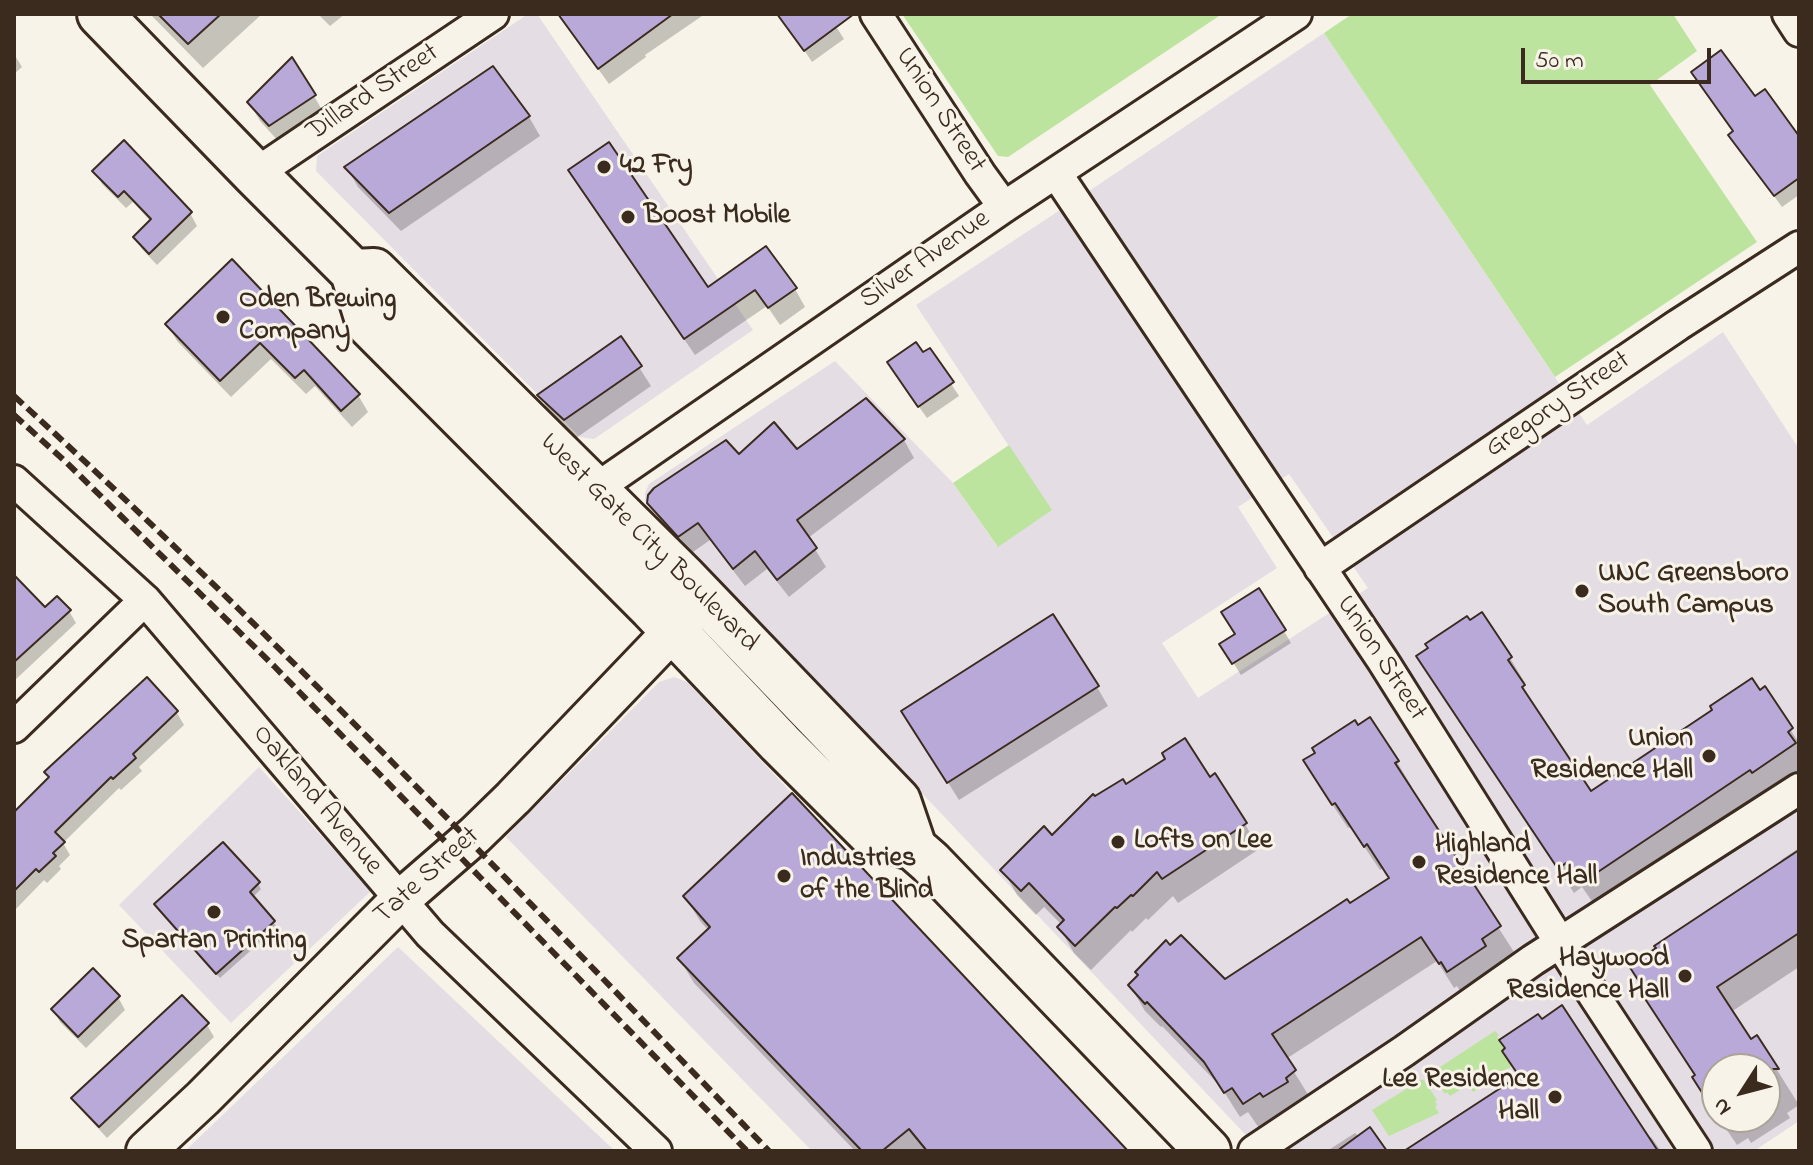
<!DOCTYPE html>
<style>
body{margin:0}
#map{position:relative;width:1813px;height:1165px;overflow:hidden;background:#f7f3e8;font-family:"Indie Flower",sans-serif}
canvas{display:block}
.frame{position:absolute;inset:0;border:16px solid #3b2a1e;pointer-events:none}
.north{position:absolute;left:1701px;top:1053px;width:80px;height:80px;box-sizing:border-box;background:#f7f3e8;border:2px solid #aca397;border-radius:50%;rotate:234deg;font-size:22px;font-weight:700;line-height:32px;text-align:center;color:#3b2a1e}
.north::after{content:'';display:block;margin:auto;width:28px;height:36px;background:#3b2a1e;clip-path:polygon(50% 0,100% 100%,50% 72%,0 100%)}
.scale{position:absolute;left:1521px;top:48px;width:190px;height:36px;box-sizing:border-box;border:4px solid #3b2a1e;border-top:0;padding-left:10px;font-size:24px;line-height:28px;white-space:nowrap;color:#3b2a1e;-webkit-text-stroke:6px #f7f3e8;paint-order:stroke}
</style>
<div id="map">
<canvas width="1813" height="1165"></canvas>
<div class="frame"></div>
<div class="north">N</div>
<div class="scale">50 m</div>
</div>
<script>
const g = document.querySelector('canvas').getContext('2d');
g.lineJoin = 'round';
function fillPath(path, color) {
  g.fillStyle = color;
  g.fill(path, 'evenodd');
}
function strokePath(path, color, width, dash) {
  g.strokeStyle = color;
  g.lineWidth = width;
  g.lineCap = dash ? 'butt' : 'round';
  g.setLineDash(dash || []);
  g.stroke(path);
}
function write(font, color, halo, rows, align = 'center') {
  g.font = font + ' "Indie Flower",sans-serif';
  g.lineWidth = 6;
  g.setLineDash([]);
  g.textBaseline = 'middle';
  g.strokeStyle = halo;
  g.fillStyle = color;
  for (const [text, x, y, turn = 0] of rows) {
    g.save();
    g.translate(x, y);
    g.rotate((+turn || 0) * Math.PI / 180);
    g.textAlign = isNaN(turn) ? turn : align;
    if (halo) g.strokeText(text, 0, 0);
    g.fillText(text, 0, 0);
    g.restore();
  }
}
fillPath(new Path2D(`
 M528 14H537L753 330 594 439 580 437 316 171 317 156Z
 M1324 33 1587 425 1723 332 1799 449V1121L1754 1151H1261L645 501V493L649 484 835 361 953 483 997 546 1051 510 916 305 1101 183ZM1289 474 1368 588 1198 698 1162 643 1277 568 1238 507ZM1717 1069H1765V1117H1717Z
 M674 677 687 682 1129 1151H812L506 837 659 682Z
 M259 767 371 891 231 1023 119 905Z
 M398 947 615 1151H185Z`), '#e4dde4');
fillPath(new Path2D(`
 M902 14H1222L1008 157 998 156Z
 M1352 14H1673L1697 51 1650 85 1757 242 1555 377 1324 33Z
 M1009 445 1052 510 998 547 953 483Z
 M1495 1031 1499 1035 1497 1037 1505 1048 1502 1051 1512 1066 1489 1081 1484 1075 1479 1079 1484 1085 1473 1092 1468 1085 1450 1096 1447 1092 1445 1094 1434 1077 1436 1075 1434 1071Z
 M1421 1080H1424L1437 1100 1435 1102 1437 1105 1435 1107 1439 1113 1389 1136 1372 1110Z`), '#bde49f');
fillPath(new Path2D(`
 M150 14H262L203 68Z
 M318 14H345L330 26Z
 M570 14H705L645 55 646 57 609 84 573 34Z
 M780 14H828L844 39 812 62Z
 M14 54 22 67 14 74Z
 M492 69 529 117 540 136 401 231 358 187 347 168Z
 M314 96 325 115 281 144 260 121 249 102Z
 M1754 99 1799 138V195L1782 207 1738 147Z
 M95 171 190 213 197 226 157 265 142 249 135 237 151 222 133 202 126 208 102 184Z
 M581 189 708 290 795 289 805 307 780 325 767 306 695 355Z
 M232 262 358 395 368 412 352 427 315 386 306 394 271 359 231 397 177 341 167 324Z
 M621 339 651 386 576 438 550 414 540 395Z
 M929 350 959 396 927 418 896 375Z
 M866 401 904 440 914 458 808 538 826 567 789 597 767 569 745 586 710 540 690 554 664 527 649 502 739 457 797 451Z
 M14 578 45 610 69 611 76 623 14 681Z
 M1284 631 1291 643 1241 675 1229 656Z
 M1418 657 1510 658 1525 683 1522 685 1537 711 1591 794 1764 689 1799 743V776L1596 907 1582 887 1574 893 1433 682Z
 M146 680 177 713 184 725 139 767 142 771 121 790 119 788 63 843 70 855 59 866 61 869 47 883 44 880 14 911V814L50 779 46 772Z
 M1097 687 1108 706 959 800 915 730Z
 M1397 762 1412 787 1409 788 1514 952 1495 965 1499 972 1463 996 1457 986 1454 988 1437 961 1286 1059 1309 1096 1279 1121 1276 1117 1259 1128 1248 1112 1240 1117 1221 1087 1162 1026 1161 1027 1145 1011 1130 986 1225 982 1390 879 1383 868 1380 870 1351 827 1348 828 1320 786Z
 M1209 780 1245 824 1259 849 1178 903 1173 896 1148 920 1146 918 1132 932 1131 930 1091 970 1074 953 1059 927 1062 925 1044 907 1036 915 1017 895 1003 870 1126 787Z
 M1799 848V967L1731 1012 1751 1042 1757 1038 1799 1105 1787 1113 1790 1118 1751 1143 1748 1138 1737 1145 1718 1117H1765V1069H1717V1115L1696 1076 1655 1014 1783 863 1781 860Z
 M258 884 261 889 252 898 277 927 220 978 159 910Z
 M685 896 1125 1151H855L694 983 679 958 709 931 700 921Z
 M118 997 125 1010 86 1048 60 1022 53 1009Z
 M207 1025 214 1037 107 1138 81 1110 74 1098Z
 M1504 1051 1648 1140 1651 1137 1661 1151H1408L1520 1078Z
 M1355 1133 1359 1137 1384 1151H1327Z`), '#0003');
const building = new Path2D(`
 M158 14H221L188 44Z
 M558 14H673L598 69Z
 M777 14H854L804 51Z
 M1721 50 1755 96 1765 89 1799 136V178L1774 196 1728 135 1733 131 1691 72Z
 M292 57 316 95 269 126 247 102Z
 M493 66 530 116 389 213 344 167Z
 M124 140 192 212 149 254 133 237 151 219 124 191 118 197 92 171Z
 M609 142 708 287 766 246 797 288 768 308 755 290 684 339 568 170Z
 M232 259 360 394 341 411 304 370 295 378 260 343 220 381 165 324Z
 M621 336 642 366 564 420 537 395Z
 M916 342 923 352 930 348 954 382 918 407 887 362Z
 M866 398 905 439 797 520 817 548 777 580 755 551 733 569 698 523 678 537 647 503 648 495 654 488 726 440 739 454 774 422 797 449Z
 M14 575 45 607 57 596 71 610 14 662Z
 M1259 588 1286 630 1232 664 1219 644 1235 634 1221 612Z
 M1482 612 1512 657 1508 660 1525 685 1522 687 1591 791 1712 710 1710 706 1752 678 1760 690 1765 686 1793 728 1788 732 1796 743 1752 773 1750 770 1580 884 1566 863 1558 869 1416 656 1428 648 1425 644 1467 616 1470 620Z
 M1053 614 1099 686 947 783 901 711Z
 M147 677 178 711 133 754 136 758 113 779 111 777 55 832 65 842 53 853 56 856 39 872 36 869 14 891V812L49 777 44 772Z
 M1370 717 1399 761 1395 763 1501 926 1482 939 1486 946 1447 972 1441 962 1439 964 1421 937 1272 1034 1296 1070 1286 1078 1288 1082 1263 1097 1260 1093 1243 1104 1232 1088 1224 1093 1204 1062 1147 1002 1145 1004 1128 985 1138 975 1135 972 1166 940 1170 945 1181 935 1225 979 1347 899 1350 903 1389 878 1367 844 1364 847 1335 803 1332 805 1303 760 1315 753 1312 748 1355 720 1358 725Z
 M1185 738 1210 777 1215 773 1247 823 1162 879 1157 872 1133 896 1131 895 1117 908 1115 907 1075 946 1057 927 1064 920 1029 883 1021 891 1000 870 1044 826 1052 835 1093 794 1095 796 1123 779 1126 784 1165 759 1162 753Z
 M792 793 1128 1151H927L909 1129 882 1151H862L677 958 710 927 683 896Z
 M223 842 260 882 250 892 275 921 216 974 154 904Z
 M1799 850V933L1717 987 1751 1039 1757 1035 1779 1069H1717V1116L1692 1077 1695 1075 1638 988 1642 986 1629 966 1656 948 1654 946Z
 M93 968 120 996 78 1037 51 1009Z
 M182 995 209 1023 99 1127 71 1098Z
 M1562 1005 1658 1151H1404L1519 1076 1502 1051 1505 1048 1499 1040 1538 1014 1542 1019Z
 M1370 1127 1387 1151H1337Z`);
fillPath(building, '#b9a9d9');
strokePath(building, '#3b2a1e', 2);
const minor = new Path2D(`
 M876 14 980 174 1004 207
 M1788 14 1799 31
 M1056 173 1383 661 1578 971 1696 1151
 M255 174 493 14
 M14 481 145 600 430 934 656 1151
 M581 499 1004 207 1296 14
 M1320 568 1678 325 1799 247
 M14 727 145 600
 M1254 1151 1404 1051 1533 960 1799 789`);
const tertiary = new Path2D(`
 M146 1151 203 1098 400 900 475 835 513 798 693 610`);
const primary = new Path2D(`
 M100 14 255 174 353 272 369 324 652 608 780 743 870 833 914 848 930 862 1208 1151
 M353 272 374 271 685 579 898 801 914 848`);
strokePath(minor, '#3b2a1e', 36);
strokePath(tertiary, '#3b2a1e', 44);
strokePath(primary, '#3b2a1e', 50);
strokePath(minor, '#f7f3e8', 30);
strokePath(tertiary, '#f7f3e8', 38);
strokePath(primary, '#f7f3e8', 44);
strokePath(new Path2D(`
 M14 396C277 636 522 895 769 1151
 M14 415 67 463 274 666 747 1151`), '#3b2a1e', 6, [12, 6]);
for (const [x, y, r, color] of [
 [604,167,8,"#3b2a1e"],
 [628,217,8,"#3b2a1e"],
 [223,317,8,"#3b2a1e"],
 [1582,591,8,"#3b2a1e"],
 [1709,756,8,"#3b2a1e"],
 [1118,842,8,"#3b2a1e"],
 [1419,862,8,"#3b2a1e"],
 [784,876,8,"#3b2a1e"],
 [214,912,8,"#3b2a1e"],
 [1685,976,8,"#3b2a1e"],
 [1555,1097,8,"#3b2a1e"]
]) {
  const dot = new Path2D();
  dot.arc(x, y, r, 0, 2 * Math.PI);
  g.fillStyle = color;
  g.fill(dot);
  strokePath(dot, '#f7f3e8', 3);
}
write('28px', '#3b2a1e', '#f7f3e8', [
 ["Dillard Street",374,94,-34],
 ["Union Street",939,111,57],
 ["Silver Avenue",926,261,-35],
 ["Gregory Street",1559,406,-34],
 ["West Gate City Boulevard",648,544,45],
 ["Union Street",1380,659,57],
 ["Oakland Avenue",316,801,50],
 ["Tate Street",428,877,-42]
]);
write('bold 28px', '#3b2a1e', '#f7f3e8', [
 ["42 Fry",620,167],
 ["Boost Mobile",644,217],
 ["Oden Brewing",239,301],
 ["Company",239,333],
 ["UNC Greensboro",1598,575],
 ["South Campus",1598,607],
 ["Union",1693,740,"right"],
 ["Residence Hall",1693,772,"right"],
 ["Lofts on Lee",1134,842],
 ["Highland",1435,846],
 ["Residence Hall",1435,878],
 ["Industries",800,860],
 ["of the Blind",800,892],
 ["Spartan Printing",214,942,"center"],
 ["Haywood",1669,960,"right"],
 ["Residence Hall",1669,992,"right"],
 ["Lee Residence",1539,1081,"right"],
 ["Hall",1539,1113,"right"]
], 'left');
</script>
